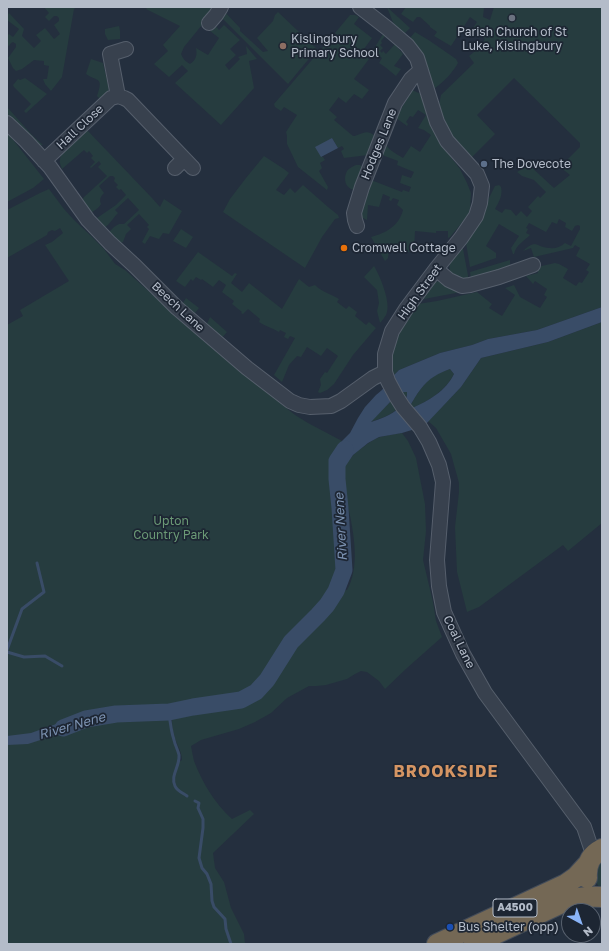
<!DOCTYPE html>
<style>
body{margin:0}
#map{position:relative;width:609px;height:951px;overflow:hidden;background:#242f3e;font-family:"Golos Text",sans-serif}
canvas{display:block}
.frame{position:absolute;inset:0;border:8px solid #b4bcc9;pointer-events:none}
.north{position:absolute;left:561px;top:903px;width:40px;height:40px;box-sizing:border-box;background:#1d2633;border:1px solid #59626f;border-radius:50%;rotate:140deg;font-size:11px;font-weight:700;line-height:16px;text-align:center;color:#b4bcc9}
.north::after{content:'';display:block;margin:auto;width:14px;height:18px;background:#8ab4f8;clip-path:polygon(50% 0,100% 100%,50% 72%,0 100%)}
</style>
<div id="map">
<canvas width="609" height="951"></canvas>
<div class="frame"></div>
<div class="north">N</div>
</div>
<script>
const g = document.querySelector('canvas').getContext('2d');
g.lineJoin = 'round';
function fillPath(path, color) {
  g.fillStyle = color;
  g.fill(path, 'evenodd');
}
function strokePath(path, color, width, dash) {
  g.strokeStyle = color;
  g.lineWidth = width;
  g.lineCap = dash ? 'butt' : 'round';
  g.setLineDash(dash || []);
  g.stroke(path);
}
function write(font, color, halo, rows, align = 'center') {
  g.font = font + ' "Golos Text",sans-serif';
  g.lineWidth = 3.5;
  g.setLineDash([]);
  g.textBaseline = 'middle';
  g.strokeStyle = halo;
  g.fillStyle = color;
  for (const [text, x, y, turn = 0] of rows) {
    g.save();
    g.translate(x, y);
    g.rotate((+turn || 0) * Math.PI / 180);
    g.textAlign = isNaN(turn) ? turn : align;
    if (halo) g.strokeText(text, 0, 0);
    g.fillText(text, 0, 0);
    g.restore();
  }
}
fillPath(new Path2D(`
 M44 7H77L74 9 62 77 51 91 45 84 43 79H47L49 66 44 65V61L34 60 22 69 16 71 13 68 8 58 16 47V44L13 42 11 43 9 46 7 45V36L9 34 13 37 19 29 7 20V16L9 13 24 29 22 36 34 48 41 41 36 35 45 28 54 39 60 34 54 25 59 21V18L57 16H54L49 21 45 17 49 13Z
 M148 7H200L201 8 202 7H215L206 20 184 47 181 54C183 59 186 62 190 64 197 59 197 55 196 48L208 55 219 38 210 31 215 25 219 30 224 25 240 40 230 49 236 55 225 65 229 70 240 59 238 57 247 54 246 46 257 59 249 61 254 88 221 125 175 83 188 71 182 65 169 77 154 64 168 51 163 45 180 26 146 9Z
 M387 7 410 28 404 34 394 25Z
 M406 7H483L484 8 483 17 490 20 494 7H602V307L537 330 488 339 472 345 440 353 399 370 392 377V351L403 326 418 304 437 301 477 292 492 304 489 308 502 316 515 295 505 288 514 285 520 297 540 308 547 297 544 295 547 289 535 281 533 284 526 276 538 273 537 267 555 263 559 264 568 269 563 278 576 286 579 282 582 283 589 272 586 270 590 264 576 256 580 248 575 245 573 248 534 257 531 248 523 251C526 248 530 245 534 244 537 244 538 245 540 246 550 249 557 250 565 243L571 246 580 229V226L578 225 575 226 572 231 565 227 566 223 559 219 557 224 552 222 546 232 529 223 526 228 528 229 526 233 530 235C524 241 516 245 514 254H513L511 248 519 236 499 224 486 246 496 253V258L470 267 466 243 476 228 482 212 495 186 499 185 501 187C503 195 499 202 495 209L502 213 505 209 511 210 516 216 521 211 527 217 532 211 528 207 538 196 540 198 546 192 534 180 522 176 517 172 529 165 554 188 570 175 560 167 580 147V143L514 78 477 115 495 134 469 160 450 140 439 104 441 95 474 63 469 56 479 48 485 39 483 37 476 32V30L473 28 477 22 470 17 451 46 434 36 437 32 430 27V26L420 17H417L413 22 401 14Z
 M223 10 240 28V31L263 52 268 51 257 38 273 21 275 15 278 12 317 49 288 84 220 16Z
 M350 15H355L359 17 354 24 372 38 361 53 369 59 354 79 369 90 362 99 354 94 346 103 338 97V98L329 110 337 117 334 120 353 136C357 136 358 134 363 133 368 131 372 134 376 136L368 155 344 158 341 151 344 149 342 146 338 148 332 138 321 157H323L325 160 320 163 322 168 319 171 328 187 327 190 298 167 287 144V136L286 132 297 115 284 107 281 111 275 107 274 104 329 40 334 45 340 38 335 33Z
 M119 26 120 31V39L108 40 105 34V29Z
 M415 32 430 41 456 59 458 63C453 72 444 82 435 88L433 87 409 39Z
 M383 34 386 35 381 41 382 43 380 45 383 48 380 51 382 53 383 51 386 54 395 44 403 54 394 66 401 69 396 76 385 67 379 63 382 58 372 52Z
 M91 59 103 63 109 89 108 91 100 99 97 96C104 76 97 82 86 74Z
 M25 78 47 94 26 113 24 111 31 104 14 87 13 85 18 79 20 80Z
 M412 90 421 94 440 143 460 169 467 183 471 193 470 209 469 214 450 237 448 238V231H436V233L415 231 414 252 389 251 388 258 385 261 371 237C386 233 399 226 403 210L400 207 397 205 399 200 393 198 391 201 389 200 390 197 383 194 379 207 368 205 367 220 361 217V204L371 180 402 192 403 190 409 192 411 187 400 183 402 175 411 178 414 172 397 165 398 161 382 155 386 145C390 151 397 154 403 158L411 146 420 152 431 135 424 130 418 128 426 115 418 110 413 117 410 116 406 122 408 124 407 126 396 118Z
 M7 107 32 135 43 145H40L36 144 7 118Z
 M87 130 152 198 160 207 164 199 182 211 169 234 163 233 159 239 150 236 145 244 142 242 149 229 147 227 149 225 139 214 127 225 131 229 126 234 123 242 120 243 108 233 114 227 119 224H124L139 210 128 198 115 210 118 213C112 219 110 225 102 229L95 221 97 218 116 205 126 195 121 189 119 190 116 187 118 185 114 181 115 178 113 176H110L99 186 104 193C101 196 99 199 101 204 98 209 94 211 89 214L81 202 84 197 107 176 98 167 101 164 99 161 91 168 90 167 95 162 91 158 93 156 89 151 87 153 84 150 62 169C61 166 59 163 60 160 60 151 80 136 87 130Z
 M7 132 44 179 33 188 7 202Z
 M264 156 284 169 289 173 276 190 284 195 290 188 295 193 303 185 328 207 338 215 339 218 335 219 322 237 305 268 223 212 230 199 246 178Z
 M356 165H360L362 167 354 190C345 188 343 179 347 171 349 168 352 167 356 165Z
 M49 189 64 209 74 220 91 236 104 249 115 264 125 270 205 342 295 415 308 423 342 441 334 453 330 464 331 484 344 570 336 591 327 605 318 615 291 642 267 680 256 692 241 700 200 706 169 712 170 727 174 743 177 747 179 755V762L182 760C182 751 176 744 174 735 172 730 172 724 172 719L174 716 186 715 193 712 228 707 246 702 260 693 277 671 296 642 308 630 319 621 330 608 339 591 347 590C360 568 354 534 349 511 346 498 341 486 343 472 345 464 353 454 359 450 366 445 373 439 380 437 387 435 395 434 402 433L408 441 416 458 425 504 426 531 423 560 433 602 436 621 442 637 407 668 385 689 379 681 367 672 361 671 355 674 347 679 326 685 316 686H309L287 698 271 713 255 722 239 729 201 740 191 746C192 751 193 757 194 761 202 782 215 804 232 819L250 810 254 814 213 853 215 868 224 882 231 908 244 934 245 944H7V325L23 316 20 310 69 281 45 245 52 242 63 233 60 228 55 231 52 230 48 232 47 235 7 258V210L40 193Z
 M181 229 193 237 186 248 173 241Z
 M461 248 463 249 469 281 465 282 451 275C447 260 452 258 461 248Z
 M198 252 232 276 235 273 237 274 231 283 242 292 249 283 282 309 299 279 309 287 315 285C322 292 331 294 339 299L337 302 346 309 349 306 357 312 355 316 366 325 369 322 376 328 353 355 334 384 327 390 320 393 318 392 321 385 320 379 325 372 327 373 338 356 327 348 321 356 307 347 301 357 297 356 289 365 282 382 274 375 295 338 290 336 288 339 284 337 286 333 280 330 279 332C272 328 265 326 259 322L260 319 248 309 243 314 241 313 242 312 232 304 234 301 222 292 226 285 219 280 213 287 202 279 201 280 196 277 193 281 191 279 185 287 176 281Z
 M510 260V268L471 280 470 272Z
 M374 266C380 276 392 304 386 315 384 318 382 321 380 323L377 311 379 303 377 290 364 277Z
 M440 281 461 292 424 299H421L435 282Z
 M186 298 199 308 195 313 189 314 181 306Z
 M210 317 227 332 221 339 206 326Z
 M602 322V523L568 551 563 545 479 607 467 612 457 572 455 527 459 492V483L451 454 436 428 428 421 461 387 481 358 548 342Z
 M450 369 454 374C445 392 425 403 408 410 415 397 422 384 435 375 439 373 445 371 450 369Z
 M404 392H407V395C399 412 387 417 370 422L393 399Z
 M602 858V889L599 887 595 880 596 865Z`), '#263c3f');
fillPath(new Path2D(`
 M332 138 338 148 321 157 315 147Z
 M602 307V322L548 342 481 358 461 387 426 424 412 408C428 401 446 391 454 374L450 369C445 371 439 373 435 376 423 383 417 394 410 406L406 399 407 395V392H404L401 394 392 377 399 370 440 353 472 345 488 339 537 330Z
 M385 386 393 399 371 422C381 419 391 415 399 408L415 429 402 433 379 437 368 443 353 455 343 470 330 471V464L334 453 342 441 350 433 358 418 365 407 376 395 382 390Z
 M84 714 87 725 28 744 7 745V736L31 733Z`), '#394c67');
strokePath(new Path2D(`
 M7 650 22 609 44 592 37 563
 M7 652 24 657 45 656 62 666
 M169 712C170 722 171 731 174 740 175 745 178 750 179 755 180 767 170 775 175 786 177 791 183 793 187 796
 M195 801 199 803 198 808 203 819V828L199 858 202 868 207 874 211 884 212 901 214 907 225 919 226 929 231 944`), '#394c67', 3);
strokePath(new Path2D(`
 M63 728 86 719 116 714 169 712 193 707 241 700 256 692 267 680 291 642 318 615 327 605 336 591 344 570 340 508 337 479V461L345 449`), '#394c67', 17);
const minor = new Path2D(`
 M360 7 387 28 407 45 417 58 437 122 447 141 477 174 482 186 480 203 476 216 461 238 436 269 406 309 392 331 385 354V372L388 381 396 396 403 407 420 427 429 442 439 465 443 482 437 560 439 586 444 612 463 654 485 693 584 827 591 848 592 857
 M209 23 216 15 221 7
 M126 49 110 54 118 96 124 98 128 100 193 168
 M7 123 26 141 50 167 88 220 110 243 135 266 177 308 247 368 290 401 299 405 310 407 331 406 341 401 373 378 385 372
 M44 161 111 98 118 96
 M175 168 184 159
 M357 226 355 220 354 213 362 187 395 103 411 79 421 70
 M436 269 449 280 462 286 470 285 499 277 533 265`);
const highway = new Path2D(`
 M587 878C586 865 590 855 602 849
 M437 944 566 884 576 877 587 865
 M474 944 566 901C579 897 588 896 602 897`);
strokePath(minor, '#565f6c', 16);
strokePath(highway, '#434c59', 22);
strokePath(minor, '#38414e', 14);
strokePath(highway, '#746855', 20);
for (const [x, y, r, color] of [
 [512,18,4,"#6b7280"],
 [283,46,4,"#8d6e63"],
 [484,164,4,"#5c6f8a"],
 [344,248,4,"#e8710a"],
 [450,927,4,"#1a4fb4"]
]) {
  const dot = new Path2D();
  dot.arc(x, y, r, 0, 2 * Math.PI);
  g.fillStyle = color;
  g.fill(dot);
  strokePath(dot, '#1d2633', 1.5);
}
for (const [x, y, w] of [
 [515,908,44]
]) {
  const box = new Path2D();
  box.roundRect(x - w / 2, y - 9, w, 18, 3);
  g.fillStyle = '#1d2633';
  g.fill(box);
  strokePath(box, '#b4bcc9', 1);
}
write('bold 11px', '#b4bcc9', null, [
 ["A4500",515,908]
]);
write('12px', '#b4bcc9', '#1d2633', [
 ["Parish Church of St",512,32,"center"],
 ["Luke, Kislingbury",512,46,"center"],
 ["Kislingbury",291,39],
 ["Primary School",291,53],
 ["The Dovecote",492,164],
 ["Cromwell Cottage",352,248],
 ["Bus Shelter (opp)",458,927]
], 'left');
write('12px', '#b4bcc9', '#1d2633', [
 ["Hall Close",80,127,-43],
 ["Hodges Lane",379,144,-68],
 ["High Street",420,292,-54],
 ["Beech Lane",178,307,43],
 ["Coal Lane",459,642,64]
]);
write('12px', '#6b9a76', '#1d2633', [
 ["Upton",171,521],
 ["Country Park",171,535]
]);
write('italic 13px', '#7c92b1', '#1d2633', [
 ["River Nene",341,527,-93],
 ["River Nene",72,726,-16]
]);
g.letterSpacing = '1px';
write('bold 16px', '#d59563', '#1d2633', [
 ["BROOKSIDE",446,772]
]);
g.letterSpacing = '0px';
</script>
